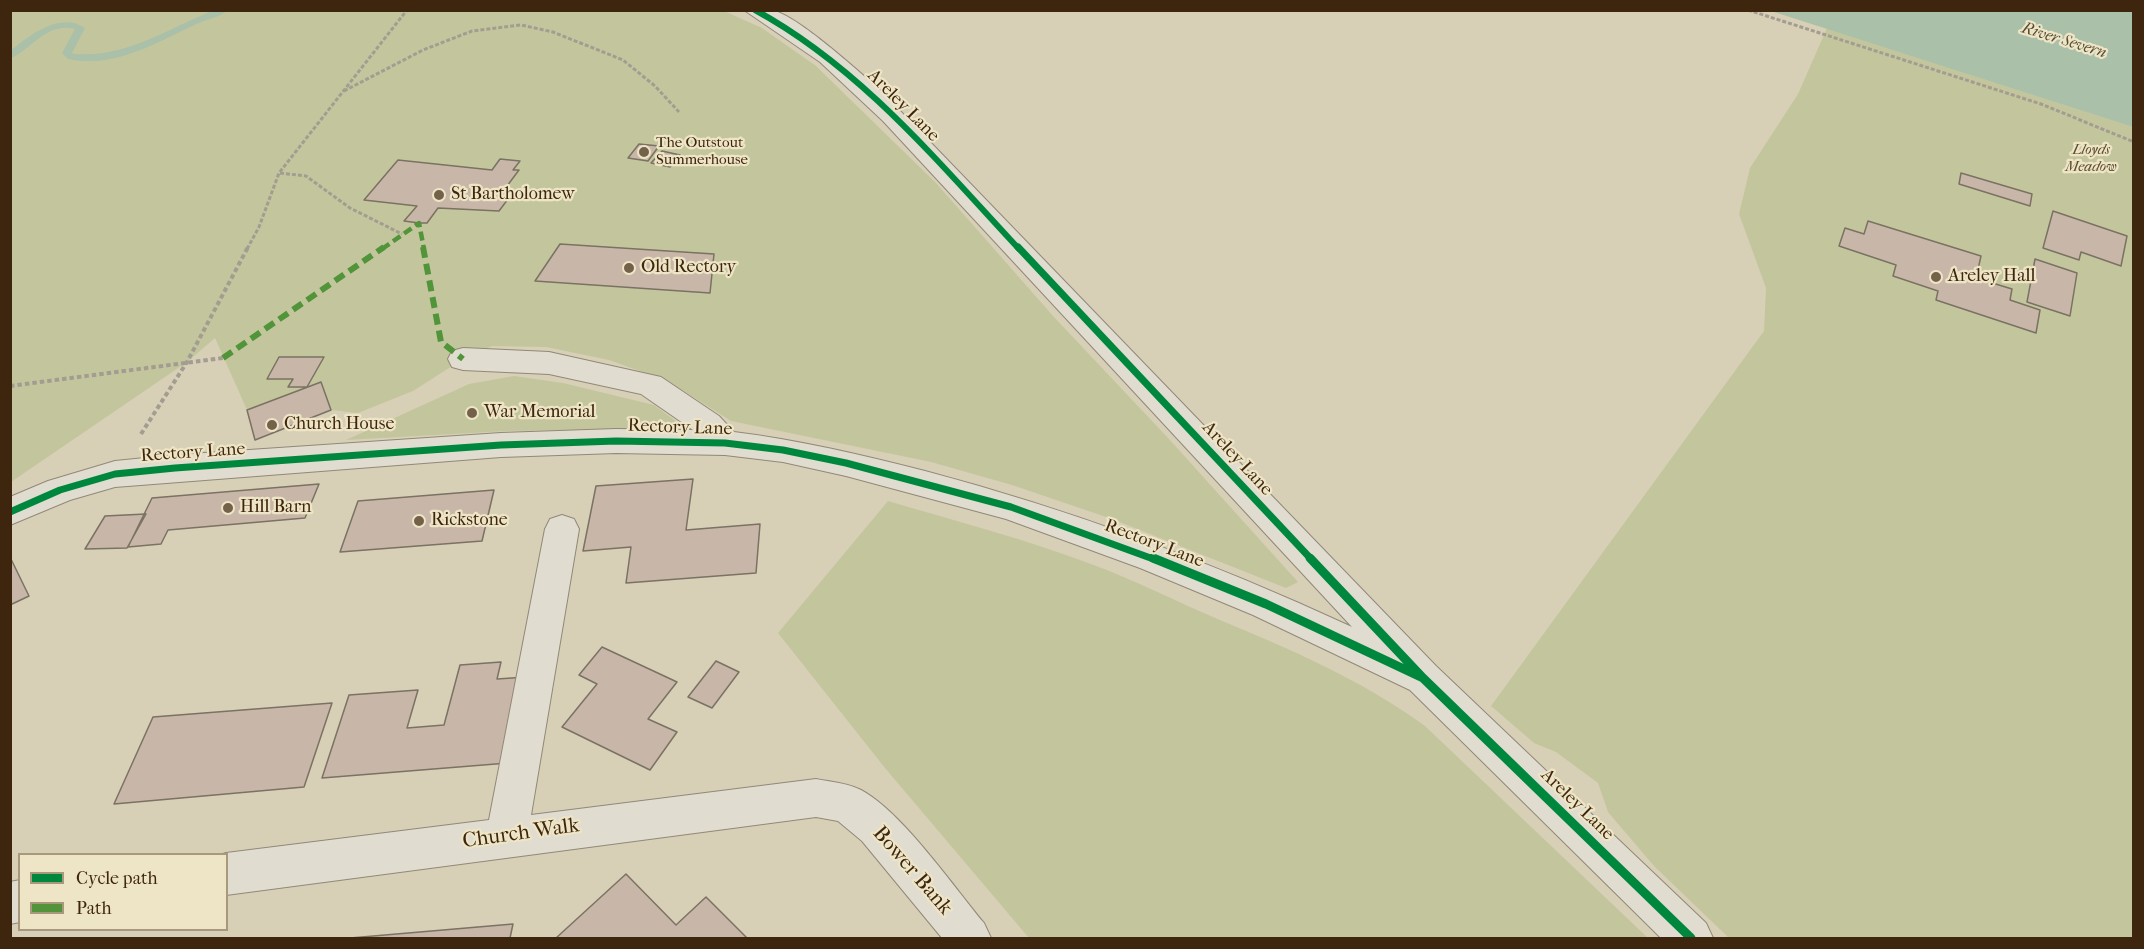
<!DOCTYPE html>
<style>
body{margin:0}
#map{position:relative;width:2144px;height:949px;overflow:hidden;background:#d7cfb6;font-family:"IM FELL French Canon",serif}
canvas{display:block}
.frame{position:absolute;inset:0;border:12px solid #3e260e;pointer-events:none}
.legend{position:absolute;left:18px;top:853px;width:210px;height:78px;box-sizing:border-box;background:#eee5c6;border:2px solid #a8997c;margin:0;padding:8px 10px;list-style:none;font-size:18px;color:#3e260e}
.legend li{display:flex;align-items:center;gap:12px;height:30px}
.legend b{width:30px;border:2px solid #a8997c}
</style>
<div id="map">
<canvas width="2144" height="949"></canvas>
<div class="frame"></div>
<ul class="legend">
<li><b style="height:8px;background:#00873e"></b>Cycle path</li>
<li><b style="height:8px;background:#529439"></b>Path</li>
</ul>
</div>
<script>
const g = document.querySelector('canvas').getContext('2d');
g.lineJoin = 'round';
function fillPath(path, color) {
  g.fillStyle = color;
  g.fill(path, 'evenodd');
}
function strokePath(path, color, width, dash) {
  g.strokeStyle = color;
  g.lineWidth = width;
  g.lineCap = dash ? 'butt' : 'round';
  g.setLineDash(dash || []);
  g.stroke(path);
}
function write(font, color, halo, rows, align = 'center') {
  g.font = font + ' "IM FELL French Canon",serif';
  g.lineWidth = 4.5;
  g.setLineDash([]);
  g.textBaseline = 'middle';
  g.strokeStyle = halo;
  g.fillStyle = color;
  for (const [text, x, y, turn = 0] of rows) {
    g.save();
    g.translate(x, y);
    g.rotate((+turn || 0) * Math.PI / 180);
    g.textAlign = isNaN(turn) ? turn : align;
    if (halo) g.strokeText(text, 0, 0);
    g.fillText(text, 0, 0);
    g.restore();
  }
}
fillPath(new Path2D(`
 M10 11H724L762 28 816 66 936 183 1054 317 1169 439 1298 582 1286 588 1112 519 1012 485 931 462 731 421 668 381 609 360 546 347 492 346 463 359 413 391 358 413 331 410 321 383 247 410 215 338 187 362 11 482Z
 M1827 28 2133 127V938H1729L1654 866 1608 812 1598 783 1556 752 1534 743 1491 706 1764 331 1766 288 1739 214 1750 168 1798 94Z
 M514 376 563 383 654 405 685 428 507 431 346 440 469 384Z
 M888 501C956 521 1025 539 1091 564 1135 580 1177 602 1220 620 1292 650 1362 680 1425 726L1648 938H1029L885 768 778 633Z`), '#c3c69d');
fillPath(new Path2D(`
 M1771 11H2133V127Z`), '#aac0a9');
fillPath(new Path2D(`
 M215 10H228C220 17 208 19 199 23 157 42 116 69 68 59L62 53 75 29C47 22 32 49 10 59V51C30 35 60 11 85 28L72 53 74 54C127 58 168 28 215 10Z`), '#aac0a9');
const building = new Path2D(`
 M639 144 659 146 648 161 628 158Z
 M662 151 680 155 670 167 651 163Z
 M500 159 520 161 513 170H519L504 190 514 191 499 211 438 208 427 223H419L404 221 417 206 364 200 398 160 492 170Z
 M1961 173 2032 194 2030 206 1959 184Z
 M2053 211 2127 236 2121 266 2081 252 2079 260 2043 248Z
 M1868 221 1981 256 1976 278 2012 289 2010 300 2040 310 2036 333 1936 300 1938 291 1893 276 1896 265 1839 246 1845 228 1864 234Z
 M560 244 714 254 710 293 535 281Z
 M2035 259 2077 273 2070 316 2027 302Z
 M279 357H324L307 387H288L293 379H267Z
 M321 382 331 410 255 440 247 410Z
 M693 479 686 530 760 524 756 573 626 583 631 547 583 551 596 486Z
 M319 484 305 518 168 530 161 544 128 547 152 498Z
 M494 490 482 541 340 552 358 501Z
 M146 514 127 548 85 549 105 516Z
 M10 557 29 596 10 605Z
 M602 647 677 682 648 719 677 732 650 770 562 727 597 684 579 675Z
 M716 661 739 672 712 708 688 697Z
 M501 662 497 679 527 677 508 763 322 778 349 695 418 690 407 728 444 725 460 665Z
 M332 703 304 787 114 804 153 717Z
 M626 874 676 925 706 897 747 938H556Z
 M513 924 510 938H350Z`);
fillPath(building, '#c8b7a9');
strokePath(building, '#7a7262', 1.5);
const minor = new Path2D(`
 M744 10C753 10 764 9 772 10 798 16 858 71 880 90L1436 666 1706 923 1713 938H1661L1410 690 1253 615 1140 568 1006 519 846 476 783 462 725 455 616 453 501 457 115 487 70 500 10 525V497L48 481 115 461 175 455 501 433 616 429 693 430 641 394 549 374 463 370 452 367 448 359 452 351 463 348 549 352 661 377 719 416 734 432C799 440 862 455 925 471 1072 510 1214 563 1352 627L883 121 820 62Z
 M562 515 574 519 579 529 531 815 816 779C831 782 848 783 861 790 902 812 953 886 984 923L991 938H942L862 841 838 821 816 817 226 895V854H223L226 853 489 820 545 529 550 519Z
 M20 880V922L10 924V882Z`);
strokePath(minor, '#918978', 2);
strokePath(new Path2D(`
 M1748 10 2041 104 2134 142
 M344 91 423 50 472 31 521 25 553 32 623 60 655 86 679 112
 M280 173 306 176 350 208 402 234
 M247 249 259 227 279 173 407 10`), '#a39d91', 3, [4, 2]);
strokePath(new Path2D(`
 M10 386 223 358
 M141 434 187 362 248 247`), '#a39d91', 4, [4.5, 3]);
fillPath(minor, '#e0dccf');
strokePath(new Path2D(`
 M382 249 419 223 424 249`), '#529439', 4.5, [9, 4.5]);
strokePath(new Path2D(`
 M423 247 441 342 463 359
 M223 358 384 247`), '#529439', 6, [11, 6]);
strokePath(new Path2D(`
 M755 10C860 67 938 162 1019 249`), '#00873e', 6);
strokePath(new Path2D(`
 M1018 247 1312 560
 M10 512 60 490 115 474 175 468 501 445 616 441 725 443 783 450 846 463 1011 507 1156 560`), '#00873e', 7);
strokePath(new Path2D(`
 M1153 558 1266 604 1423 678
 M1310 558 1423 678 1691 938`), '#00873e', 9);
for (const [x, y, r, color] of [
 [644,152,6,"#746149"],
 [439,195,6,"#746149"],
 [629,268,6,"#746149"],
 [1936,277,6,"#746149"],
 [472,413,6,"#746149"],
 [272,425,6,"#746149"],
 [228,508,6,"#746149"],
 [419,521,6,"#746149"]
]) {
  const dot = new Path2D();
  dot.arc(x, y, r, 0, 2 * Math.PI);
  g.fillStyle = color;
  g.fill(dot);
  strokePath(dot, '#eee5c6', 2);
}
write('15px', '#3e260e', '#eee5c6', [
 ["The Outstout",656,143],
 ["Summerhouse",656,160]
], 'left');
write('italic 15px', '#5b4c2d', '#eee5c6', [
 ["Lloyds",2091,150],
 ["Meadow",2091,167]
]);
write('italic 16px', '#544b33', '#eee5c6', [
 ["River Severn",2064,41,17]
]);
write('18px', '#3e260e', '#eee5c6', [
 ["Areley Lane",903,106,45],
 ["Rectory Lane",680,428,2],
 ["Rectory Lane",193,453,-4],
 ["Areley Lane",1237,459,47],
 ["Rectory Lane",1154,544,21],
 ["Areley Lane",1577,805,44]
]);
write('18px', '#3e260e', '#eee5c6', [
 ["St Bartholomew",451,195],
 ["Old Rectory",641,268],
 ["Areley Hall",1948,277],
 ["War Memorial",484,413],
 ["Church House",284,425],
 ["Hill Barn",240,508],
 ["Rickstone",431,521]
], 'left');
write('21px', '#3e260e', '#eee5c6', [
 ["Church Walk",521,834,-8],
 ["Bower Bank",912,871,49]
]);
</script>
